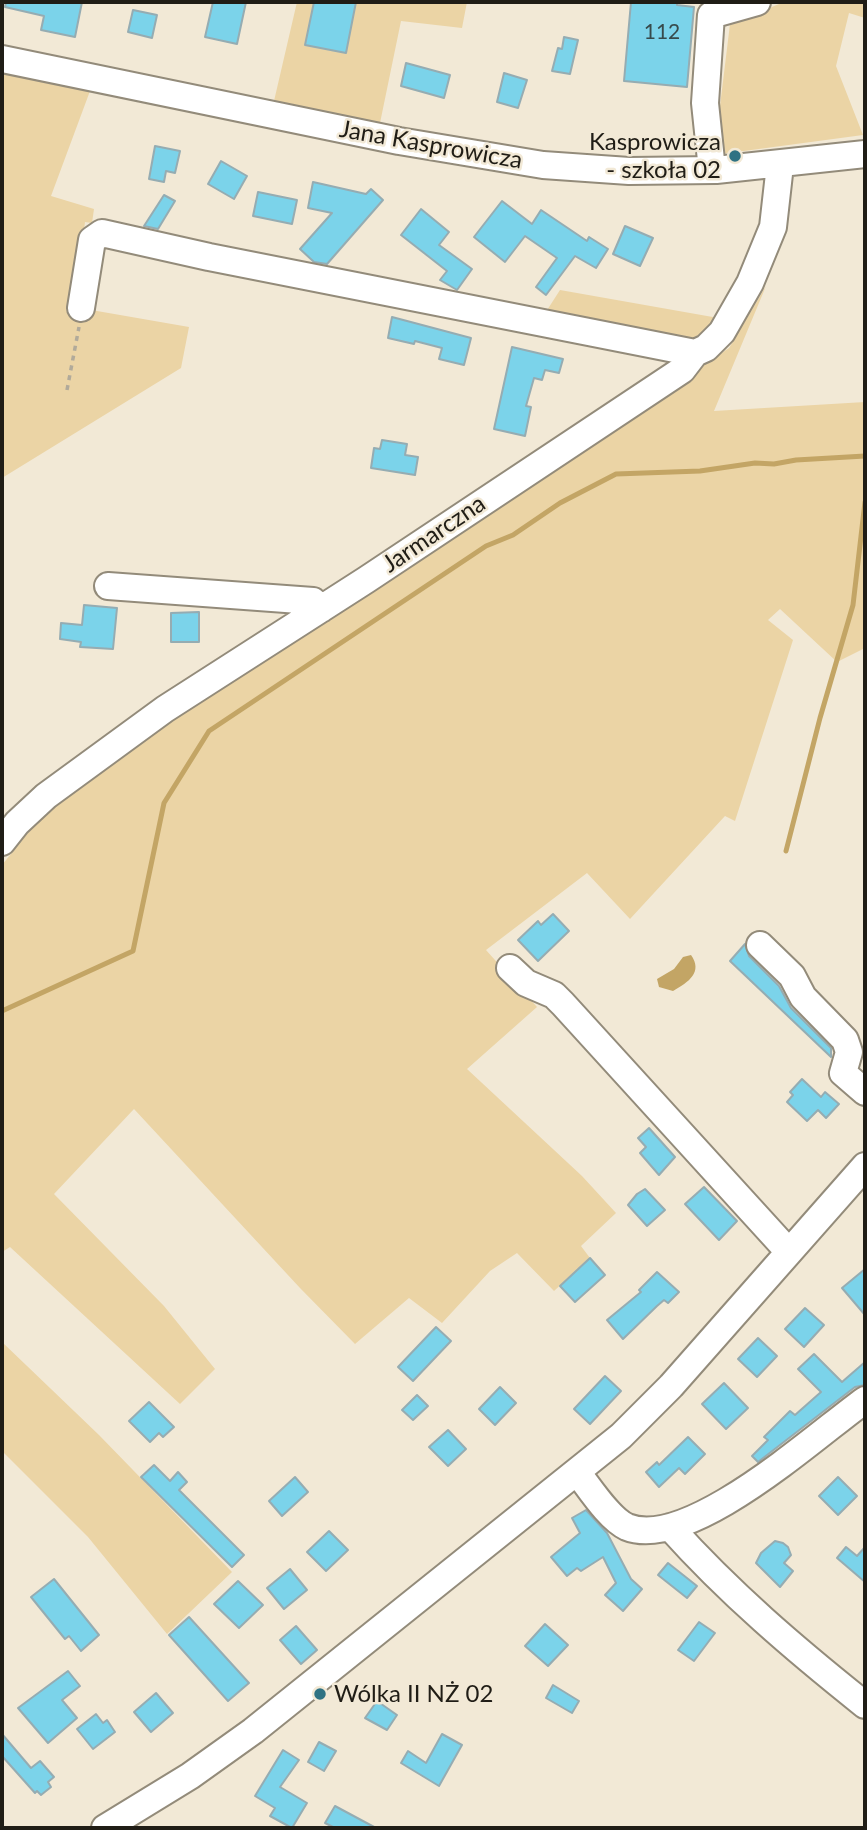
<!DOCTYPE html>
<meta charset="utf-8">
<style>
body{margin:0}
#map{position:relative;width:867px;height:1830px;overflow:hidden;background:#f2e9d6;font-family:Lato,sans-serif}
canvas{display:block}
.frame{position:absolute;inset:0;border:4px solid #201d16;pointer-events:none}
</style>
<div id="map">
<canvas width="867" height="1830"></canvas>
<div class="frame"></div>
</div>
<script>
const g = document.querySelector('canvas').getContext('2d');
g.lineJoin = 'round';
function fillPath(path, color) {
  g.fillStyle = color;
  g.fill(path, 'evenodd');
}
function strokePath(path, color, width, dash) {
  g.strokeStyle = color;
  g.lineWidth = width;
  g.lineCap = dash ? 'butt' : 'round';
  g.setLineDash(dash || []);
  g.stroke(path);
}
function write(font, color, halo, rows, align = 'center') {
  g.font = font + ' Lato,sans-serif';
  g.lineWidth = 5;
  g.setLineDash([]);
  g.textBaseline = 'middle';
  g.strokeStyle = halo;
  g.fillStyle = color;
  for (const [text, x, y, turn = 0] of rows) {
    g.save();
    g.translate(x, y);
    g.rotate((+turn || 0) * Math.PI / 180);
    g.textAlign = isNaN(turn) ? turn : align;
    if (halo) g.strokeText(text, 0, 0);
    g.fillText(text, 0, 0);
    g.restore();
  }
}
fillPath(new Path2D(`
 M297 2H467L462 28 401 21 380 123 274 101Z
 M784 2H865V18L849 13 836 66 863 135 714 155 730 24Z
 M2 68 90 91 51 196 94 209 92 223 85 222 74 307 189 327 181 368 2 478Z
 M766 286 714 411 865 402V648L837 662 780 609 768 620 793 640 735 821 725 816 630 919 587 873 486 950 537 1007 467 1069 582 1176 616 1213 581 1246 590 1258 554 1291 517 1253 490 1271 442 1323 409 1298 355 1344 300 1288 134 1109 54 1194 164 1306 215 1369 180 1404 10 1247 2 1252V865L59 794 729 348Z
 M560 290 724 319 699 346 542 318Z
 M2 1342 99 1435 232 1572 167 1634 88 1537 2 1451Z`), '#ebd4a5');
fillPath(new Path2D(`
 M691 955C703 972 689 982 673 991L659 987 657 979 674 969 683 957Z`), '#c3a565');
strokePath(new Path2D(`
 M786 851 820 718 853 605 865 502
 M2 1011 133 951 164 803 209 731 486 546 513 535 560 503 616 474 700 471 755 463 774 464 796 460 865 456`), '#c3a565', 5);
const building = new Path2D(`
 M6 2H82L75 37 41 30 44 16 5 7Z
 M213 2H246L237 44 205 37Z
 M314 2H356L346 53 305 45Z
 M631 2H677V5L694 7 687 87 624 81Z
 M133 10 157 15 152 38 128 32Z
 M564 37 578 40 570 74 552 71 558 48 562 49Z
 M406 63 450 75 444 98 401 86Z
 M504 73 527 80 518 108 497 102Z
 M155 146 180 151 175 173 166 171 164 182 149 179Z
 M221 161 247 176 234 199 208 184Z
 M313 182 366 194 371 189 383 200 327 264 314 262 300 249 332 213 308 208Z
 M258 192 297 200 292 224 253 216Z
 M164 195 175 201 158 229 144 226Z
 M502 201 532 224 541 210 587 241 589 237 608 249 596 268 575 256 546 295 536 287 557 258 525 236 505 262 474 237Z
 M421 209 449 232 439 245 472 269 457 290 440 280 447 271 401 235Z
 M625 226 653 238 640 266 613 254Z
 M392 317 471 338 464 365 439 359 442 348 415 341 414 344 388 338Z
 M512 347 563 359 559 373 545 370 542 380 534 378 526 406 531 407 525 436 494 429Z
 M382 440 407 444 405 455 418 457 415 475 371 468 374 448 380 449Z
 M84 605 117 608 113 649 80 647 81 642 60 639 61 623 82 625Z
 M199 612V642H171V613Z
 M553 914 569 931 538 961 518 940 538 921 541 925Z
 M745 944 749 956 779 986 791 1008 831 1048V1057L730 961Z
 M802 1079 821 1097 825 1092 839 1104 826 1118 818 1110 807 1121 787 1102 793 1095 790 1092Z
 M649 1128 675 1157 659 1175 640 1153 646 1147 638 1138Z
 M704 1187 737 1221 719 1240 685 1204Z
 M645 1189 665 1210 647 1226 628 1205 637 1194Z
 M590 1258 605 1275 575 1302 560 1286Z
 M865 1269V1315L842 1288Z
 M657 1272 679 1292 668 1303 664 1300 657 1306 623 1339 607 1320 641 1292 639 1290Z
 M805 1308 824 1325 804 1347 785 1329Z
 M436 1327 451 1341 413 1381 398 1367Z
 M758 1338 777 1356 757 1377 738 1359Z
 M814 1354 842 1382 865 1362V1385L855 1387 758 1462 752 1456 768 1440 764 1437 790 1411 795 1415 821 1392 798 1369Z
 M605 1376 621 1391 590 1424 574 1409Z
 M724 1383 748 1408 726 1429 702 1404Z
 M500 1387 516 1403 495 1425 479 1409Z
 M417 1395 428 1406 413 1420 402 1410Z
 M149 1402 174 1427 163 1437 159 1433 150 1442 129 1421Z
 M448 1430 466 1449 448 1466 429 1447Z
 M688 1437 705 1454 685 1474 679 1468 659 1487 646 1472 657 1462 659 1465Z
 M154 1465 170 1481 178 1472 187 1482 179 1490 244 1555 232 1567 141 1477Z
 M295 1477 308 1492 282 1516 269 1501Z
 M838 1477 857 1496 838 1515 819 1496Z
 M586 1510 607 1533 631 1579 642 1589 623 1611 605 1595 616 1583 603 1557 581 1571 577 1568 567 1576 551 1557 580 1533 572 1518Z
 M329 1531 348 1550 326 1571 307 1552Z
 M775 1541 783 1543 788 1547 791 1555 784 1563 793 1571 780 1587 756 1563 761 1553Z
 M846 1547 857 1556 865 1547V1582L837 1558Z
 M668 1563 697 1586 687 1598 658 1575Z
 M290 1569 307 1590 284 1609 267 1588Z
 M54 1579 99 1635 81 1651 69 1636 65 1639 31 1597Z
 M238 1581 263 1605 239 1628 214 1604Z
 M189 1617 249 1683 228 1701 169 1635Z
 M699 1622 715 1633 694 1661 678 1650Z
 M545 1624 568 1645 548 1666 525 1646Z
 M296 1626 317 1650 301 1664 280 1640Z
 M68 1671 80 1686 62 1700 77 1718 48 1743 18 1708Z
 M553 1685 579 1701 572 1713 546 1698Z
 M156 1693 173 1713 151 1732 134 1712Z
 M377 1701 397 1715 387 1730 365 1718Z
 M96 1714 103 1723 107 1720 115 1732 93 1749 77 1729Z
 M2 1734 31 1768 40 1761 54 1777 48 1782 51 1787 41 1795 37 1791 35 1793 2 1756Z
 M442 1734 462 1745 439 1786 401 1763 408 1751 426 1763Z
 M319 1742 336 1751 324 1771 308 1762Z
 M283 1750 299 1760 280 1787 307 1803 292 1828 270 1816 275 1808 255 1796Z
 M335 1806 376 1828H335L325 1823Z`);
fillPath(building, '#7bd3ea');
strokePath(building, '#95acb2', 2);
const minor = new Path2D(`
 M2 59 399 141 543 165 629 171 716 170 865 154
 M712 170 705 103 711 15 757 2
 M81 308 92 240 102 233 209 257 695 353
 M108 586 313 601 321 609
 M2 842 17 823 46 796 165 709 366 580 682 370 695 353 706 348 722 332 750 283 773 227 780 165
 M760 945 792 976 803 997 845 1040 849 1052 843 1073 865 1092
 M510 968 526 983 554 995 563 1004 789 1252
 M577 1472C589 1487 609 1519 627 1527 689 1552 817 1434 865 1400
 M670 1527C729 1593 796 1650 865 1705
 M105 1828 190 1776 253 1731 621 1436 671 1386 865 1166`);
strokePath(minor, '#938b7a', 30);
strokePath(new Path2D(`
 M67 390 79 327`), '#b1aa9a', 3.5, [5, 5]);
strokePath(minor, '#fff', 26);
for (const [x, y, r, color] of [
 [735,156,7,"#2f7283"],
 [320,1694,7,"#2f7283"]
]) {
  const dot = new Path2D();
  dot.arc(x, y, r, 0, 2 * Math.PI);
  g.fillStyle = color;
  g.fill(dot);
  strokePath(dot, '#f2e9d6', 2.5);
}
write('21px', '#374a4b', null, [
 ["112",662,32]
]);
write('24px', '#201d16', '#f2e9d6', [
 ["Kasprowicza",721,142],
 ["- szkoła 02",721,170],
 ["Wólka II NŻ 02",334,1694,"left"]
], 'right');
write('24px', '#201d16', '#f2e9d6', [
 ["Jana Kasprowicza",431,145,10],
 ["Jarmarczna",434,534,-34]
]);
</script>
